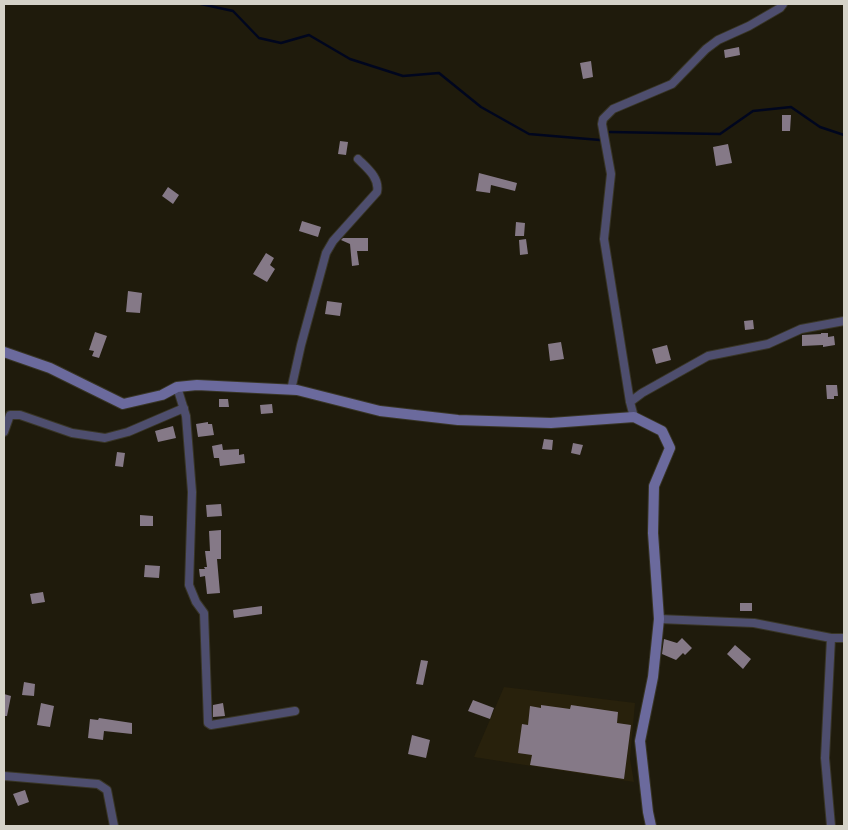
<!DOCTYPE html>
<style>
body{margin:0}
#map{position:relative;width:848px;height:830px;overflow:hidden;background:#1f1b0c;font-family:"Archivo Narrow",sans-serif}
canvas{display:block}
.frame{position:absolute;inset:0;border:5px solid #d4d2c8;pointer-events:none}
</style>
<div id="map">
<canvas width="848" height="830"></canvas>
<div class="frame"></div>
</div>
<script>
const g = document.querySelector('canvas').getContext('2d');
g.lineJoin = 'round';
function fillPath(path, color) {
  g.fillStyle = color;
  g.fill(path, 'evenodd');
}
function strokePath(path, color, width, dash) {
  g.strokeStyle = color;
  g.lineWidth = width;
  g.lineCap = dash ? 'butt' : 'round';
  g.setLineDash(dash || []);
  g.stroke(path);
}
fillPath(new Path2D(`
 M504 687 635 703 630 759 634 782 474 757Z`), '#28210c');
strokePath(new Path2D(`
 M201 4 233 11 259 38 281 43 309 35 350 59 403 76 439 73 481 107 529 134 600 140
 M610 132 720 134 753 111 791 107 820 127 844 135`), '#00061e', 2.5);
fillPath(new Path2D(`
 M739 47 740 55 725 58 724 50Z
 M591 61 593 77 583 79 580 63Z
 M782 115H791L790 131H782Z
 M340 141 348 142 346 155 338 154Z
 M728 144 732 163 716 166 713 147Z
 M479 173 517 183 515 191 491 185 490 193 476 191Z
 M168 187 179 195 173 204 162 196Z
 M302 221 321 227 318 237 299 231Z
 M516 222 525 223 524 236H515Z
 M343 238H368V251H357L359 265 352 266 350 244 341 240Z
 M526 239 528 254 520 255 519 240Z
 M266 253 274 258 270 265 275 269 267 282 253 274Z
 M128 291 142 293 140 313 126 312Z
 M327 301 342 303 340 316 325 314Z
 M753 320 754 329 745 330 744 321Z
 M95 332 107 336 99 358 92 356 94 351 89 350Z
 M821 333H828V337L834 336 835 345 823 347V345L802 346V335L821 334Z
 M561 342 564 359 550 361 548 344Z
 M667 345 671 360 656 364 652 349Z
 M826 385H837L838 396H834V399H827Z
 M219 399H228L229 407H219Z
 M272 404 273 413 261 414 260 405Z
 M208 422V424H212L214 435 198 437 196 424Z
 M173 426 176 438 158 442 155 431Z
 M544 439 553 440 552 450 542 449Z
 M573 443 583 445 580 455 571 453Z
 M222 444 223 450 239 449V455L244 454 245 463 220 466 219 458H214L212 446Z
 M117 452 125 453 123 467 115 466Z
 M221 504 222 516 207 517 206 505Z
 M140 515 153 516V526H140Z
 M221 530V559H217L220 593 207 594 205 576 200 577 199 569H205L204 567H207L205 551H210L209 531Z
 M145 565 160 566 159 578 144 577Z
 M43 592 45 602 32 604 30 594Z
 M740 603H752V611H740Z
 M262 606V614L234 618 233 610Z
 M682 638 692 648 685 655 683 653 676 660 662 654 664 639 677 643Z
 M735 645 751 659 743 669 727 654Z
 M421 660 428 661 423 685 416 684Z
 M24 682 35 684 34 696 22 695Z
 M4 694 11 696 7 716H4Z
 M473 700 494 708 490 719 468 711Z
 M41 703 54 706 50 727 37 725Z
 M223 703 225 716 213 717V705Z
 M541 705 570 709 571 705 618 712 617 723 631 725 624 779 530 765 532 755 518 753 522 724 528 725 530 706 541 708Z
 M99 718 132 723V734L104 731 103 740 88 738 90 719 98 720Z
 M412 735 430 740 426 758 408 754Z
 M25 790 29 802 18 806 13 794Z`), '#857987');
const street = new Path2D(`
 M177 387 186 416 192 492 189 585 196 602 204 613 208 723 211 725 295 711
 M291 390 301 345 326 253 333 241 377 192C380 178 367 168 358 159
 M630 402 642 393 708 356 768 344 801 329 844 321
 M634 417 630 402 604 239 611 174 602 124 603 119 613 109 672 84 706 49 718 40 749 26 780 8 783 4
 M4 432 10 415H20L72 433 105 438 128 432 184 408
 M659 619 754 623 831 638H844
 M4 776 98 784 107 790 114 826
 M831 826 825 758 831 638`);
const secondary = new Path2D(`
 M4 352 50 368 123 404 162 395 177 387 197 385 297 390 380 411 458 420 551 423 634 417 662 431 670 448 654 486 653 533 659 619 653 677 640 741 648 812 651 826`);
strokePath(street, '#383526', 10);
strokePath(secondary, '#383526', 12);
strokePath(street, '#4e4e6e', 8);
strokePath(secondary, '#6b6a9d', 10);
</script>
